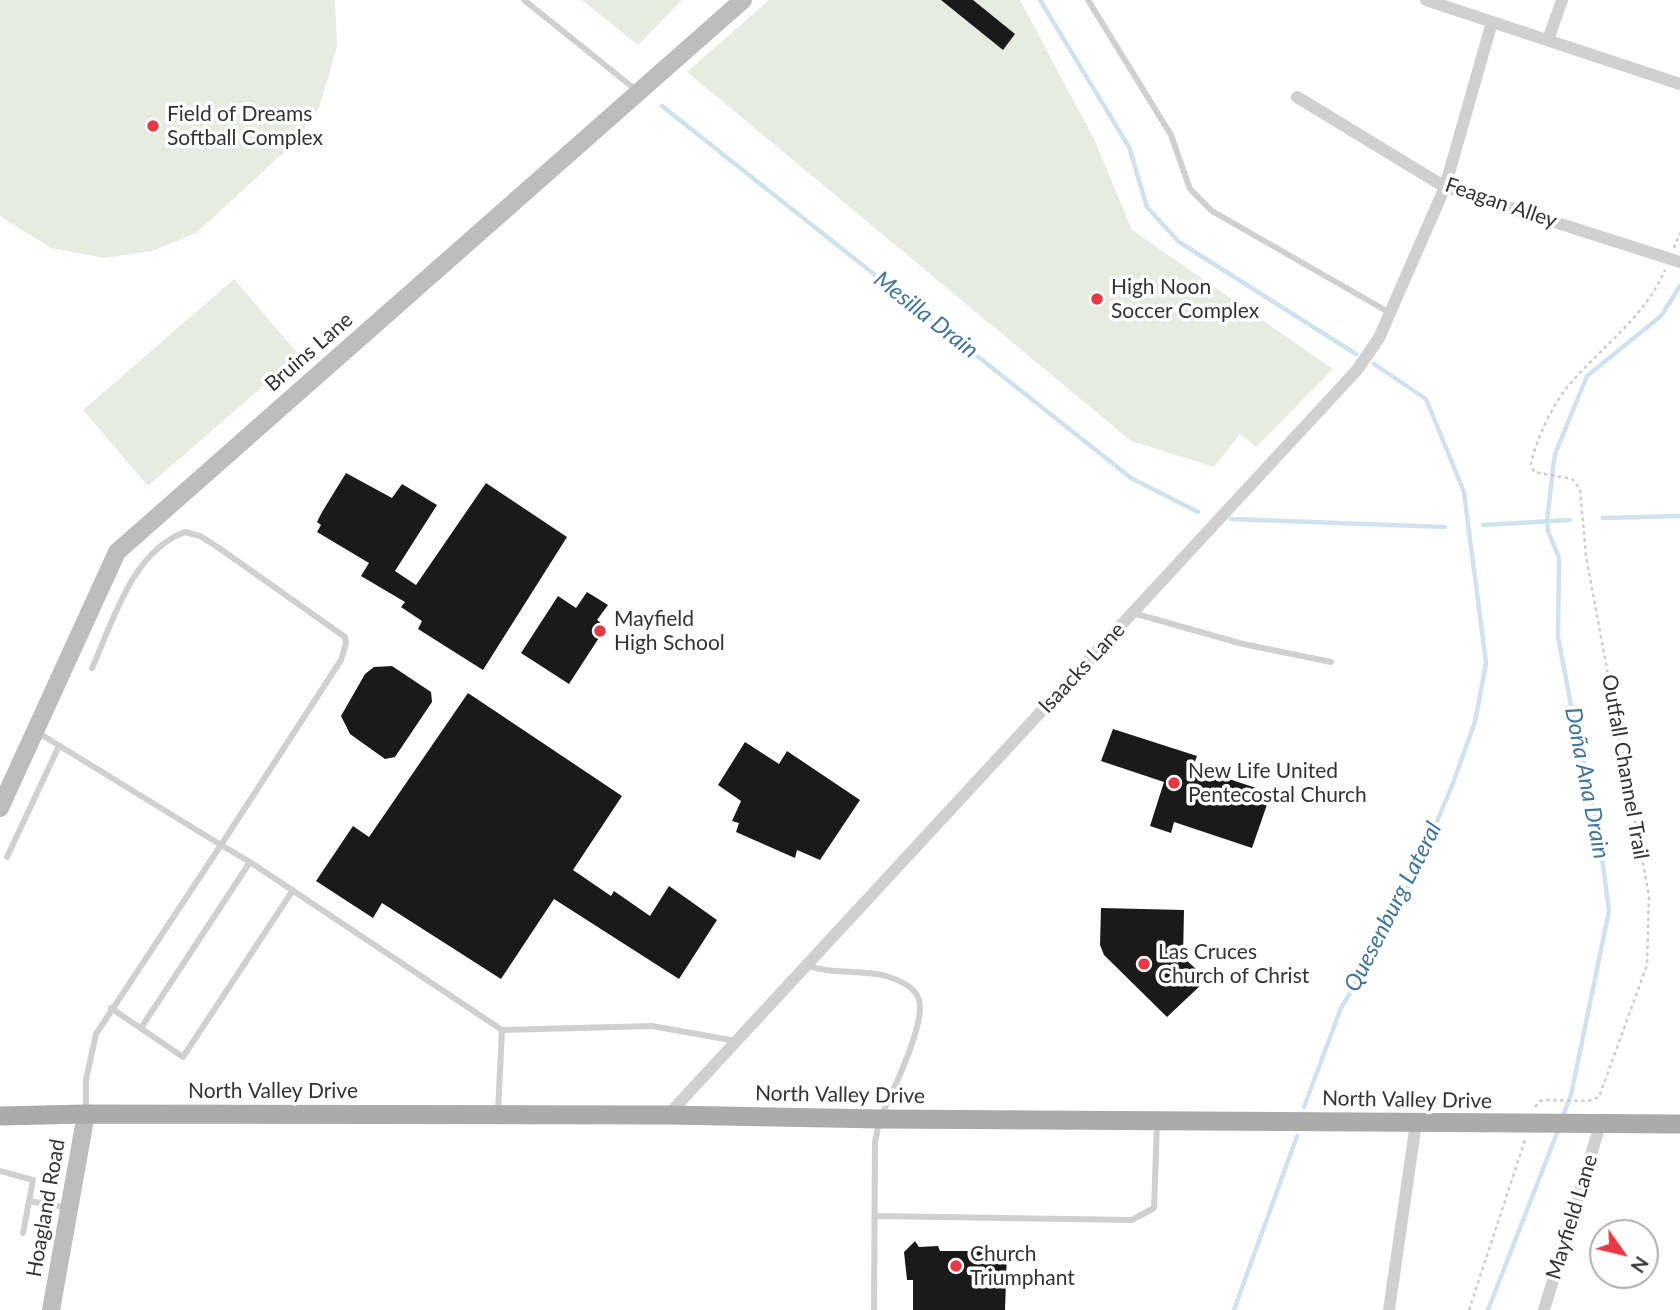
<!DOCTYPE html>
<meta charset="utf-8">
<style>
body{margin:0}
#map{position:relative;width:1680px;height:1310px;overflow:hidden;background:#fff;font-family:Lato,sans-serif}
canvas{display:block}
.north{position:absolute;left:1589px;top:1219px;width:70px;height:70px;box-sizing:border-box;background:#fff;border:2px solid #adadad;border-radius:50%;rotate:124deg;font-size:19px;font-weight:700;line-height:28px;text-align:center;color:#333}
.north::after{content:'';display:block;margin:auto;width:24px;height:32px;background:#e63946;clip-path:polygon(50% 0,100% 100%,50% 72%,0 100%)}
</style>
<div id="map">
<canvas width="1680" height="1310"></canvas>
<div class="north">N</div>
</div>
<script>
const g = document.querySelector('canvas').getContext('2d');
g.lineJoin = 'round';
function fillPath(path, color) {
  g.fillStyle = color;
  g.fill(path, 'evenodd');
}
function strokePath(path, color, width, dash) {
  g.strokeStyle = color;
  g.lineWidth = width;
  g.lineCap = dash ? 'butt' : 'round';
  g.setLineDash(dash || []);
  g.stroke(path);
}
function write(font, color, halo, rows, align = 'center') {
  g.font = font + ' Lato,sans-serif';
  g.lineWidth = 7;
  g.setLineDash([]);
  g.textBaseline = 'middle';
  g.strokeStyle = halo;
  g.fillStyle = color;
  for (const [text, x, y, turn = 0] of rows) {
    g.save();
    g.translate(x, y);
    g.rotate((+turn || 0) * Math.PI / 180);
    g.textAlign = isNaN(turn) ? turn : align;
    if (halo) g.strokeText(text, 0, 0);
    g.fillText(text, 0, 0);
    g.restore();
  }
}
fillPath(new Path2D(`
 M0 0H335L337 47 319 108 293 144 196 233 152 251 104 258 51 248 0 216Z
 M582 0H682L638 45Z
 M769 0H1020L1095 141 1132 230 1333 369 1256 447 1240 434 1214 467 1131 441 687 72Z
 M234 279 299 355 148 486 83 410Z`), '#e6ecdf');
strokePath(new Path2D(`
 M1040 0 1129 147 1147 207 1179 242 1356 354
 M662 106 1131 478 1198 512
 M1603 518 1680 516
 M1231 519 1445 527
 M1483 525 1570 520
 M1304 1107 1341 1008 1377 949 1419 865 1453 783 1475 722 1486 663 1464 492 1426 399 1374 364
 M1563 1116 1571 1095 1609 911 1598 828 1571 705 1558 637 1559 558 1548 531 1547 521 1553 469 1555 454 1587 376 1661 316 1680 286
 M1234 1310 1297 1136
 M1488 1310 1559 1128`), '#cfe2ee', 4.5);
fillPath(new Path2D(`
 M941 0H973L1015 34 1003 50Z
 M346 473 392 498 402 484 437 505 395 571 416 585 486 483 567 537 483 670 418 629 422 621 401 607 405 602 361 576 369 563 317 532 321 525 317 522 322 512Z
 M587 592 608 605 597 620 606 627 569 684 521 653 558 596 576 608Z
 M392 666 431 692 432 702 395 757 385 759 350 734 341 716 365 674 374 667Z
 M468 693 622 796 573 870 611 896 614 891 650 916 669 886 717 920 679 979 554 899 501 979 382 903 373 918 316 881 353 826 369 837Z
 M1113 729 1197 756 1193 767 1271 793 1252 848 1174 822 1171 833 1150 826 1164 782 1101 761Z
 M745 742 779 764 787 751 860 800 820 860 797 850 795 858 736 832 739 823 732 821 741 801 718 785Z
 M1101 908 1184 910 1183 957 1197 970 1191 975 1201 985 1167 1017 1104 955 1100 945Z
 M915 1241 919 1247 938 1246 940 1251H1007L1005 1310H913V1280H907L904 1252Z`), '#1a1a1a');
strokePath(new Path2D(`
 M1674 248 1680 233
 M1535 1107 1540 1101 1546 1100 1588 1101 1599 1097 1647 965 1649 896 1586 556 1580 489 1572 479 1534 472 1531 463C1537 439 1550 410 1565 390 1598 349 1644 319 1665 270
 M1469 1310 1525 1140`), '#cdcdcd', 2.5, [3.5, 3.5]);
strokePath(new Path2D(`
 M524 0 636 90
 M1088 0 1171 135 1190 189 1212 211 1390 313
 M1133 613 1243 644 1331 662
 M92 668C113 622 132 551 185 532L200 536 219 548 345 637 346 643 341 660 221 845 250 862
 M37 732 221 845 96 1034 86 1080V1112
 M7 857 59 746
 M806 965C832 975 859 969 886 976 898 980 915 986 919 1000 926 1024 892 1093 881 1116 878 1124 877 1134 875 1142L874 1310
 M111 1008 183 1057 293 890
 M141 1028 250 862 502 1030 498 1111
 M502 1030 652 1026 736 1041
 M0 1171 33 1180 23 1233
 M29 1201 69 1208
 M875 1216 1132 1220 1154 1208 1157 1122`), '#d0d0d0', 6);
strokePath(new Path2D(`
 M1426 0 1680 84
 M1548 40 1562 0
 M1297 97 1445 187 1680 262
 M668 1115 1357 370 1379 338 1445 187 1492 22
 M1389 1310 1416 1123
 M1544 1310 1600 1125`), '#d0d0d0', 12);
strokePath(new Path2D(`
 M0 808 117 552 743 0
 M51 1310 86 1114`), '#bdbdbd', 18);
strokePath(new Path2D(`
 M0 1116 86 1114 668 1115 880 1119 1680 1124`), '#ababab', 19);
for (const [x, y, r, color] of [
 [153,126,7,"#e63946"],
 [1097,299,7,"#e63946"],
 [600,631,7,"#e63946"],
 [1174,783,7,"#e63946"],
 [1144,964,7,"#e63946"],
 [956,1266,7,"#e63946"]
]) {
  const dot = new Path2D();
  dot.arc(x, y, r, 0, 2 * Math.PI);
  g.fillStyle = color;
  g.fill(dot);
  strokePath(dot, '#fff', 2.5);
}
write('21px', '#333', '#fff', [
 ["Field of Dreams",167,114],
 ["Softball Complex",167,138],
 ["High Noon",1111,287],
 ["Soccer Complex",1111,311],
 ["Mayfield",614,619],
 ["High School",614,643],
 ["New Life United",1188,771],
 ["Pentecostal Church",1188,795],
 ["Las Cruces",1158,952],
 ["Church of Christ",1158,976],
 ["Church",970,1254],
 ["Triumphant",970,1278]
], 'left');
write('21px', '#333', '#fff', [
 ["Feagan Alley",1501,203,19],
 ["Bruins Lane",309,352,-41],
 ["Isaacks Lane",1082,668,-47],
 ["Outfall Channel Trail",1625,767,80],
 ["North Valley Drive",273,1091],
 ["North Valley Drive",840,1095,1],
 ["North Valley Drive",1407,1100,1],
 ["Hoagland Road",46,1208,-80],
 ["Mayfield Lane",1572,1217,-73]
]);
write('italic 23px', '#3f7597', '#fff', [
 ["Mesilla Drain",926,315,38],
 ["Doña Ana Drain",1587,783,79],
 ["Quesenburg Lateral",1393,907,-63]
]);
</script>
